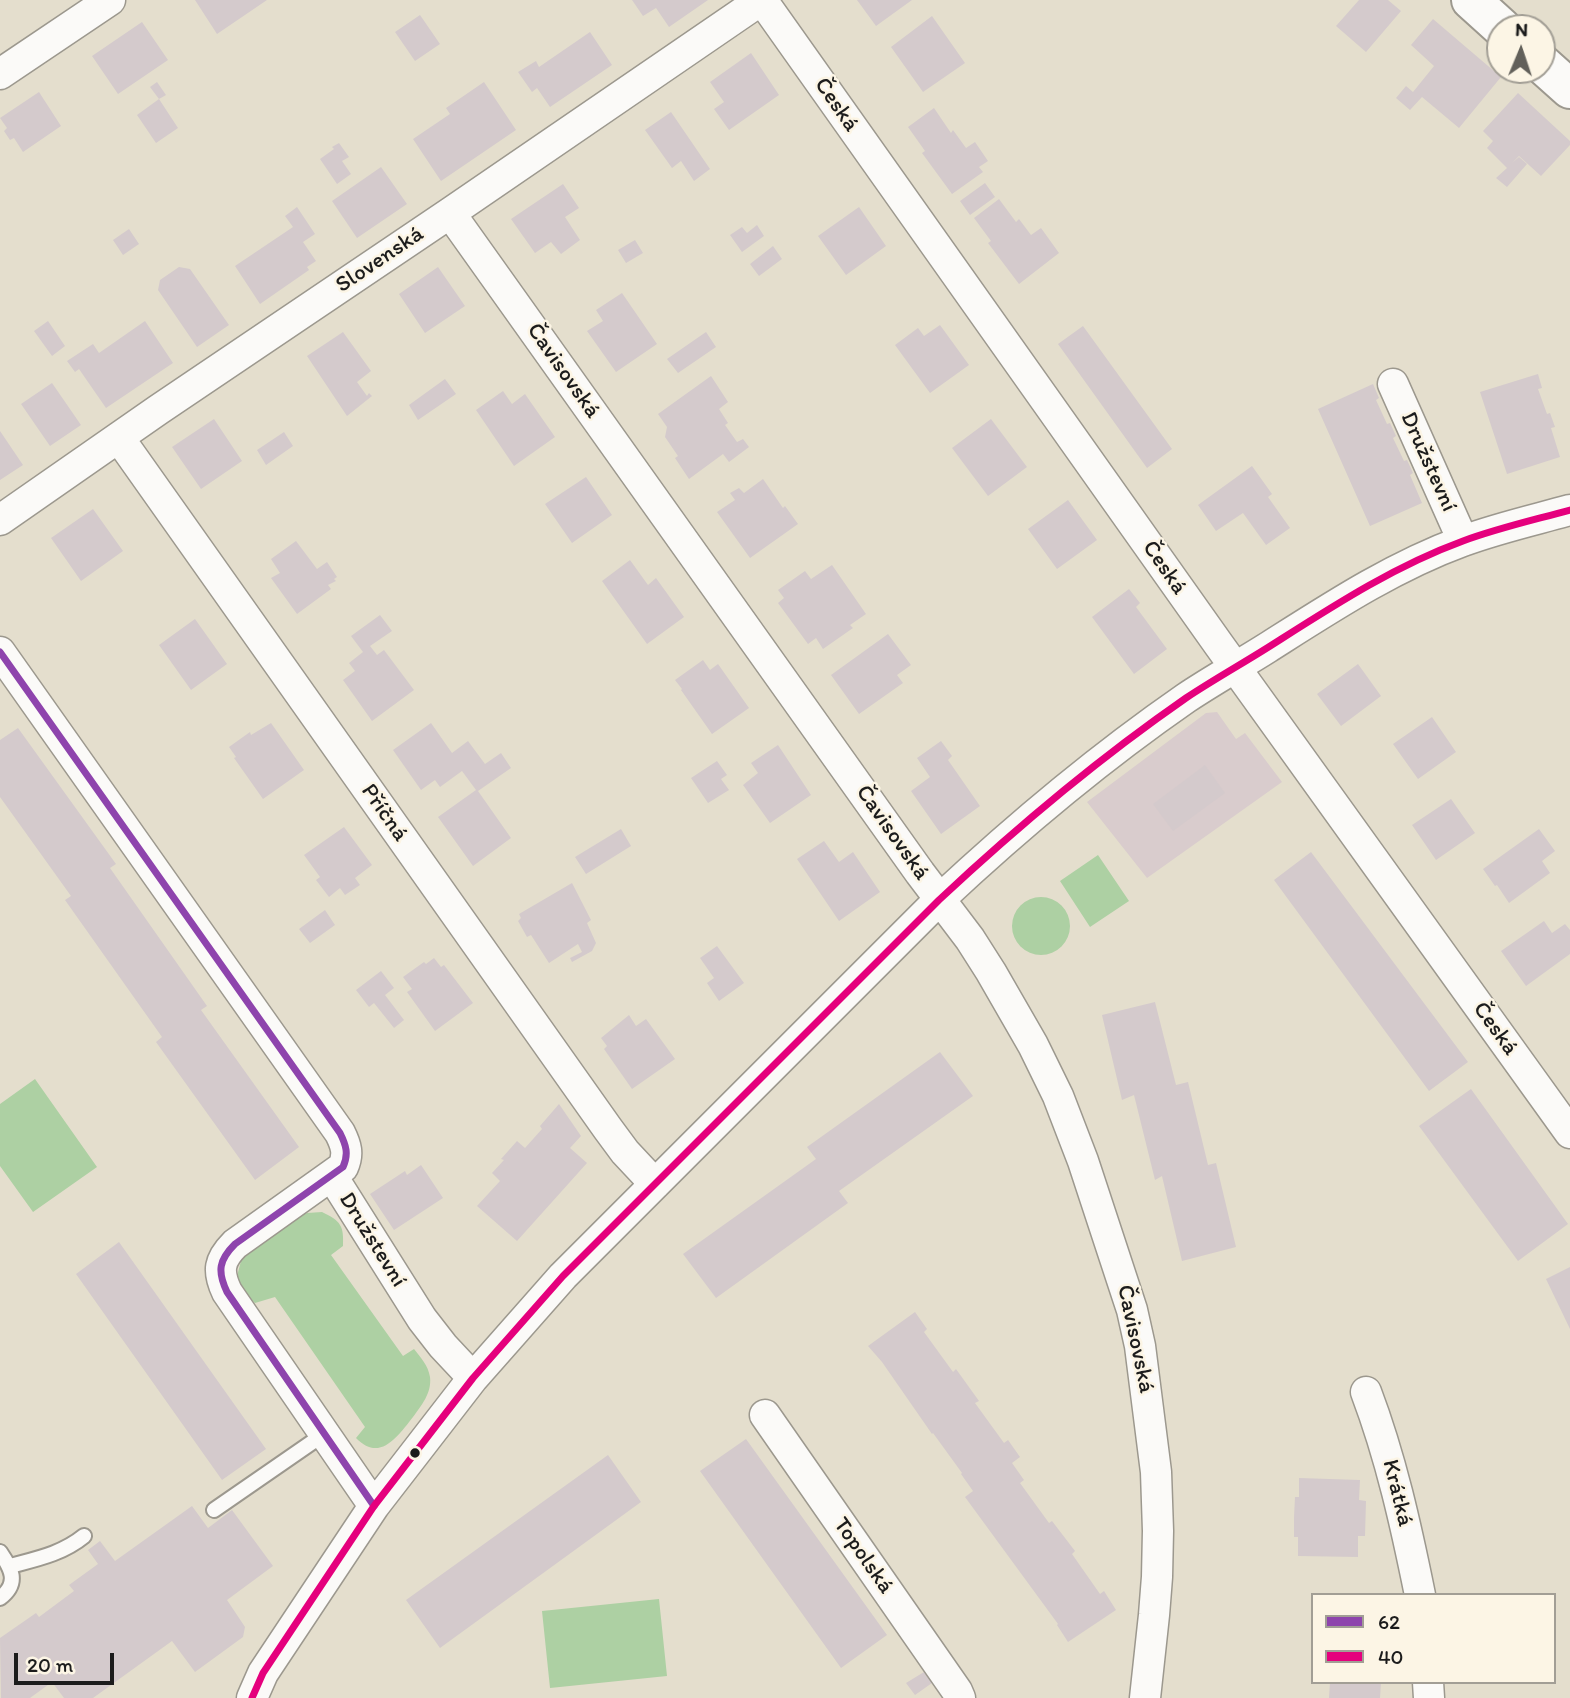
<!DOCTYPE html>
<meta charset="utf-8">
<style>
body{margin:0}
#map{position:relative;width:1570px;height:1698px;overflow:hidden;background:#e4decd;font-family:Itim,sans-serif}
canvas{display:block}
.legend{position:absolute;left:1311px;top:1593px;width:245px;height:91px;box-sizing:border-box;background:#fcf5e5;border:2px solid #a29e95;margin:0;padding:9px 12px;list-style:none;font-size:21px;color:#1c1c1c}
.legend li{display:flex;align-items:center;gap:14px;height:35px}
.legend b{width:35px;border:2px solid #a29e95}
.north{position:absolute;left:1486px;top:14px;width:70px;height:70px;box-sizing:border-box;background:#fcf5e5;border:2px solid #a29e95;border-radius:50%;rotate:2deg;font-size:19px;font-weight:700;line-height:28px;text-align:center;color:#1c1c1c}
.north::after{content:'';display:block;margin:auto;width:24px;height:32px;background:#62605a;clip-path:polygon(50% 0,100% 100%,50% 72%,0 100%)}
.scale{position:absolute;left:14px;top:1653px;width:100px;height:32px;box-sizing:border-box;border:4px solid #1c1c1c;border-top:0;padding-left:9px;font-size:21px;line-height:24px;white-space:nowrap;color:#1c1c1c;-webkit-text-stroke:5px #fcf5e5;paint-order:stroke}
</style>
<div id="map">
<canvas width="1570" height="1698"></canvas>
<ul class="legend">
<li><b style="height:9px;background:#8e44ad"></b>62</li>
<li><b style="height:9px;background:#e5007d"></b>40</li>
</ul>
<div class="north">N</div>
<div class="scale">20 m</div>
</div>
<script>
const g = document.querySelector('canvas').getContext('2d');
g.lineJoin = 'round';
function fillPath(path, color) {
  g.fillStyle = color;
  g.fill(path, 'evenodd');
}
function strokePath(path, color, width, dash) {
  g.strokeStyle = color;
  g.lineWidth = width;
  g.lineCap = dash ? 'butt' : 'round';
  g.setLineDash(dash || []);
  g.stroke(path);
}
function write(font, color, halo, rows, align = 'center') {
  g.font = font + ' Itim,sans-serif';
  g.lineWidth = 5;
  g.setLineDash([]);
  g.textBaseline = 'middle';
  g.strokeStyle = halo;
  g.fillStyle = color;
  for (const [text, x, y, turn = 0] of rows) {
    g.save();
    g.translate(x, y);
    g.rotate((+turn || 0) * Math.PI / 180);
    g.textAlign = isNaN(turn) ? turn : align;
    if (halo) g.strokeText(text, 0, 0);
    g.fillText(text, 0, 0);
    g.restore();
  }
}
fillPath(new Path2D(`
 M1217 712 1236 739 1245 733 1282 782 1147 878 1087 802 1206 713Z`), '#d9cccd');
fillPath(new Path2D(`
 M1098 855 1129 901 1090 927 1060 881Z
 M1012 926a29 29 0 1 1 58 0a29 29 0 1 1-58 0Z
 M35 1079 97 1167 33 1212 0 1166V1104Z
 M322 1212C341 1221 344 1226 343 1246L331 1255 403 1356 414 1349C421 1358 428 1365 430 1377 432 1393 421 1406 413 1417 398 1436 380 1463 356 1438L365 1427 275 1297 255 1303 240 1290 237 1276 241 1261 245 1255 300 1215 307 1213Z
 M659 1599 667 1676 550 1688 542 1611Z`), '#add0a3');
fillPath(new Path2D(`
 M195 0H267L217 34Z
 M632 0H708L669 27 656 8 643 16Z
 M857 0H912L876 26Z
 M1359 0H1388L1401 11 1366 52 1336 26Z
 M420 15 440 44 415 61 395 32Z
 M932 16 965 63 923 92 891 47Z
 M1433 19 1501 77 1459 128 1422 97 1410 110 1396 98 1406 86 1413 92 1434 66 1411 45Z
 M142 22 168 60 118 94 92 56Z
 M590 32 612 65 550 107 537 88 532 92 518 72 536 61 539 67Z
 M751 53 779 95 729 130 714 109 724 102 710 82Z
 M157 82 166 95 159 99 150 87Z
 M484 82 516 130 441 181 413 139 450 114 446 108Z
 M39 92 61 126 23 152 14 138 10 140 4 131 7 128 0 118Z
 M1518 93 1570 141V145L1541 176 1519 156 1512 163 1519 157 1527 164 1507 187 1496 178 1507 168 1487 148 1493 141 1483 131Z
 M159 99 178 128 156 143 137 115Z
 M934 108 951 133 953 130 966 148 975 142 988 161 979 167 983 172 952 194 922 153 925 151 908 127Z
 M671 112 710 169 694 181 681 161 672 168 645 130Z
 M339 143 349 157 342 161 351 174 337 184 320 159 334 149 332 147Z
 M381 167 407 204 357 238 332 201Z
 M985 183 995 197 970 215 960 201Z
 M563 184 579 208 565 217 580 240 561 254 551 242 535 253 511 219Z
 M999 199 1016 222 1019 219 1031 235 1041 228 1059 253 1019 284 988 243 991 241 974 218Z
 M297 207 315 234 303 242 316 261 307 267 309 270 260 304 235 266 293 227 285 216Z
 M859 207 886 246 846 275 818 236Z
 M757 225 764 236 742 252 730 235 742 227 747 233Z
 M129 229 139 244 123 255 113 240Z
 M635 240 643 253 626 263 618 250Z
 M773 246 782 259 759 276 750 264Z
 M179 267 190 269 229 325 197 347 158 290 160 280Z
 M438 267 465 306 425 333 399 294Z
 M622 293 657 344 616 372 587 331 603 321 596 310Z
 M48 321 65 346 52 356 34 331Z
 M145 321 173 363 106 408 79 369 75 372 67 361 93 344 99 353Z
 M940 325 969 365 930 393 895 345 918 328 924 336Z
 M1083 326 1172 449 1147 468 1058 344Z
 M343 332 371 371 357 382 367 396 369 393 372 396 347 416 307 356Z
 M706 332 716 347 678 373 667 359Z
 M1538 374 1542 388 1538 389 1547 414 1550 413 1555 427 1551 428 1560 457 1507 474 1480 392Z
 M711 376 728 402 719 409 728 423 725 425 737 442 743 439 749 447 729 462 723 454 689 479 675 458 678 456 665 437 667 427 658 414Z
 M445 379 456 394 418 420 409 405Z
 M52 383 81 425 50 446 21 404Z
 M1373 384 1379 398 1376 400 1387 424 1390 423 1396 436 1393 438 1404 461 1407 460 1413 473 1410 475 1422 503 1370 526 1318 409Z
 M503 391 512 404 525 394 555 437 514 466 476 410Z
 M214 419 242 461 201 489 172 447Z
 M991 419 1027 467 988 496 952 448Z
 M0 431 23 465 0 480Z
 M284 432 293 446 266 465 257 450Z
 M1252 466 1272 494 1268 497 1290 528 1266 545 1243 513 1216 531 1198 505Z
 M586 477 612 515 572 543 545 504Z
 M763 479 783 508 785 506 798 524 750 558 717 512 735 500 730 493 739 488 744 493Z
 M1068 500 1097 540 1057 569 1028 529Z
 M93 509 123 551 81 581 51 538Z
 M296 541 317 569 327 562 337 577 334 579 336 581 328 585 331 589 297 614 271 578 280 573 271 559Z
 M630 560 648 585 656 578 684 617 647 644 602 581Z
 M832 565 866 614 850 625 853 628 823 649 816 638 808 644 778 603 784 598 778 590 805 571 811 579Z
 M1129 589 1140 603 1136 607 1167 649 1134 674 1092 617Z
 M380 615 392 631 370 646 377 655 384 650 414 690 372 721 343 680 355 671 349 663 363 652 351 636Z
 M195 619 227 664 191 690 159 645Z
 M888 634 911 665 897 675 903 683 859 714 831 675Z
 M703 660 710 670 718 664 749 708 712 734 681 690 682 689 675 680Z
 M1358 664 1381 696 1341 726 1317 694Z
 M1432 717 1456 752 1418 779 1393 744Z
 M271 723 304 770 263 799 234 758 236 757 229 747 250 732 251 735Z
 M431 723 452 753 468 741 485 764 501 753 511 768 478 791 511 838 473 866 438 817 476 790 462 771 440 787 435 780 421 790 393 750Z
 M18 728 116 864 110 868 207 1006 201 1010 299 1147 255 1180 156 1042 162 1037 65 900 71 896 0 797V740Z
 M941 741 952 756 948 760 980 806 941 834 911 791 930 777 917 758Z
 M778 745 811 795 770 823 743 785 758 773 751 763Z
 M717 761 727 775 721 779 729 790 708 803 691 778Z
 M1205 765 1225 793 1173 831 1153 804Z
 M1451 799 1475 833 1436 860 1412 825Z
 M344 827 372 865 355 878 360 885 345 895 340 888 329 897 316 880 320 877 304 855Z
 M621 829 631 846 586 874 575 857Z
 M1539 829 1555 851 1542 861 1550 873 1509 903 1497 885 1495 886 1483 869Z
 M824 841 839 862 853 852 880 892 839 921 797 859Z
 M1311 852 1468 1062 1429 1091 1274 880Z
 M572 883 591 920 587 923 596 943 592 951 572 962 570 958 582 952 578 944 549 963 531 935 527 937 518 921 521 918 519 914Z
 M325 910 335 925 310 943 299 929Z
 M1544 921 1552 933 1565 924 1570 930V954L1526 986 1501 951Z
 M717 946 744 983 719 1001 707 983 714 978 700 958Z
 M434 958 441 967 444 965 473 1003 435 1031 407 992 412 989 403 977 424 962 426 964Z
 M381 971 394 988 385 995 404 1020 394 1028 374 1003 369 1007 356 990Z
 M1155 1002 1176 1085 1188 1082 1208 1165 1216 1163 1236 1247 1182 1261 1162 1176 1155 1180 1134 1095 1122 1100 1102 1015Z
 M629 1015 636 1026 646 1019 675 1059 632 1089 604 1049 607 1046 601 1038Z
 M940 1052 973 1096 839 1191 848 1203 716 1298 683 1254 816 1159 807 1147Z
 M1471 1089 1568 1224 1518 1261 1419 1126Z
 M559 1104 581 1136 570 1148 587 1163 517 1241 477 1206 500 1181 492 1173 504 1160 501 1159 517 1141 525 1148 542 1129 540 1126Z
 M421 1165 443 1198 394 1230 370 1194 405 1171 407 1175Z
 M119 1242 266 1449 222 1480 76 1274Z
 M1570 1267V1329L1546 1279Z
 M915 1312 927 1329 924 1332 953 1372 956 1369 979 1401 975 1403 1004 1443 1008 1440 1020 1457 1012 1463 1024 1480 1020 1483 1049 1523 1052 1521 1075 1551 1072 1554 1100 1594 1104 1591 1116 1610 1068 1642 1057 1625 1058 1624 965 1497 973 1491 961 1474 962 1473 933 1433 932 1434 882 1362 868 1346Z
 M746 1439 887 1635 841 1668 700 1471Z
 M608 1455 641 1502 440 1648 406 1600Z
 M1299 1478 1360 1480 1359 1500 1366 1501 1365 1536H1358V1557L1298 1556V1537H1294V1517L1295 1497H1299Z
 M192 1506 208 1528 232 1510 273 1566 227 1600 245 1627 243 1637 195 1672 172 1641 93 1698H64L52 1682 30 1698H1L0 1638 36 1613 39 1617 74 1591 69 1585 98 1564 88 1550 100 1541 115 1561Z
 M924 1672 932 1683 915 1695 906 1683Z
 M1330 1682H1381L1380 1698H1329Z`), '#d4cacc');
const lane = new Path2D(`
 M214 1510 324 1434
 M0 1552C11 1568 20 1583 0 1598
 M10 1566C36 1559 62 1554 84 1536`);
const street = new Path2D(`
 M762 0 1219 645 1570 1133
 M0 74 110 0
 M450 213 920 873 970 939 991 972 1033 1045 1058 1096 1083 1161 1132 1310 1140 1346 1156 1472 1158 1531 1157 1577 1154 1615 1145 1698
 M1393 384 1463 541
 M119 438 608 1129 625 1152 655 1184
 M0 520 158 410 450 213 761 0
 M0 652 340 1133C346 1145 349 1154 343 1167L235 1244C219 1260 217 1271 227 1292L374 1506
 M332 1176 422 1319 443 1346 473 1378
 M1366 1392C1391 1458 1406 1526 1420 1595
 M765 1415 957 1691 960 1698
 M1428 1682 1429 1698
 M252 1698 263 1673 374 1506 473 1378 563 1276 939 900C1017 827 1098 759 1186 698 1213 680 1240 665 1267 648 1330 608 1392 567 1463 541 1498 528 1534 520 1570 510`);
const secondary = new Path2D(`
 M1471 0 1502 28
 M1542 64 1570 89`);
strokePath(lane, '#9c988e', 18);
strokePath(street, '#9c988e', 33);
strokePath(secondary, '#9c988e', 42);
strokePath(lane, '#fbfaf8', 14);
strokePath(street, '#fbfaf8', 30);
strokePath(secondary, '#fbfaf8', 38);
strokePath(new Path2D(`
 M0 652 340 1133C346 1145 349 1154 343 1167L235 1244C219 1260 217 1271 227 1292L374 1506`), '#8e44ad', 7);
strokePath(new Path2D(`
 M252 1698 263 1673 374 1506 473 1378 563 1276 939 900C1017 827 1098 759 1186 698 1213 680 1240 665 1267 648 1330 608 1392 567 1463 541 1498 528 1534 520 1570 510`), '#e5007d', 7);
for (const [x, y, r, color] of [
 [415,1453,6,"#1c1c1c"]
]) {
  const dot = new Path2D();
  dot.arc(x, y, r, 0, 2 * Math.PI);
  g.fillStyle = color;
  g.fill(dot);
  strokePath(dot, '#fcf5e5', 2.5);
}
write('23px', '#1c1c1c', '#fcf5e5', [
 ["Česká",836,105,55],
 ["Slovenská",380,260,-34],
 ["Čavisovská",563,371,55],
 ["Družstevní",1428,462,66],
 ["Česká",1164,568,55],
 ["Příčná",384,813,55],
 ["Čavisovská",892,833,55],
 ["Česká",1495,1029,54],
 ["Družstevní",372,1240,58],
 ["Čavisovská",1135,1339,78],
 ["Krátká",1397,1493,76],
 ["Topolská",863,1556,55]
]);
</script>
